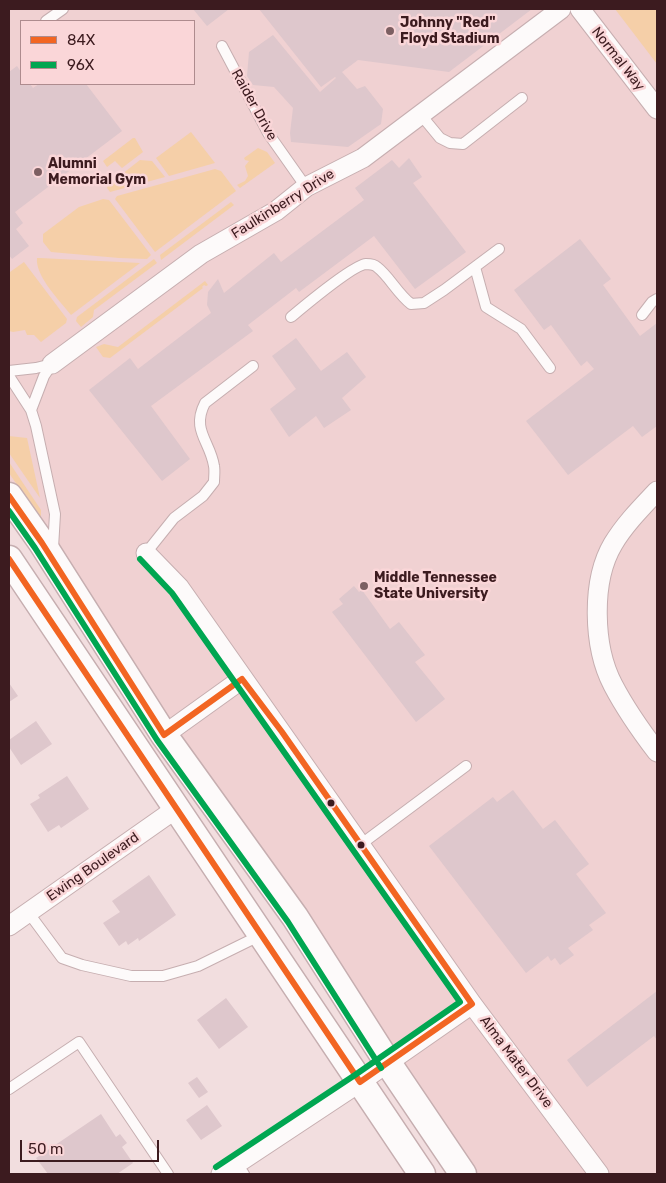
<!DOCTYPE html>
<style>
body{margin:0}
#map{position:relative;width:666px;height:1183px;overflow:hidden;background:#f2dedf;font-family:Rubik,sans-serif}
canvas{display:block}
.frame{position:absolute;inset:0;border:10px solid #3c1b1f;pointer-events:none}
.legend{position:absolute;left:20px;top:20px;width:175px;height:65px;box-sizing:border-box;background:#fad6d8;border:1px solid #ae8b8e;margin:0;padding:6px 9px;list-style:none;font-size:15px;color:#3c1b1f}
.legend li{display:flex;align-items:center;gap:10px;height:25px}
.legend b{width:25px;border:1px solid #ae8b8e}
.scale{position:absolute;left:20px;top:1140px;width:139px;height:22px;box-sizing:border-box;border:2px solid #3c1b1f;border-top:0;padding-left:6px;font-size:15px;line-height:18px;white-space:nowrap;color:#3c1b1f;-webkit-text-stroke:4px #fad6d8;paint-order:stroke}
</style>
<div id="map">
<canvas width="666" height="1183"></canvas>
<div class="frame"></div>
<ul class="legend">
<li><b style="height:6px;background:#f26522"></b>84X</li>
<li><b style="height:6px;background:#00a651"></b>96X</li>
</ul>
<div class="scale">50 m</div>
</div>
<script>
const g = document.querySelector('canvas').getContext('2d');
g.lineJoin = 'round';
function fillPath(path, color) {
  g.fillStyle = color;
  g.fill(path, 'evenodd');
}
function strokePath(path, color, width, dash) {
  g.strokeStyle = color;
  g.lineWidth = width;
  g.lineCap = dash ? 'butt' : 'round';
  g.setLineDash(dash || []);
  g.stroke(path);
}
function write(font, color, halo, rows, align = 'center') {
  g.font = font + ' Rubik,sans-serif';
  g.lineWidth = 5;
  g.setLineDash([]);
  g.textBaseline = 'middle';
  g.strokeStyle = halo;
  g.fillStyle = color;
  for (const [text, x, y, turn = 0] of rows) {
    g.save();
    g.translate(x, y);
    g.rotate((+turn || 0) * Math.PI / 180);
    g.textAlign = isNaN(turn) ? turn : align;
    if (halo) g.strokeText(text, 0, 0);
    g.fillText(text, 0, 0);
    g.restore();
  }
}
fillPath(new Path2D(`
 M9 9H657V1174H468L9 495ZM21 21H194V84H21Z`), '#f0d1d2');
fillPath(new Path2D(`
 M615 9H657V64Z
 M191 132 215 163 169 176 156 158Z
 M133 138H135L143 152 122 168 115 161 107 167 103 161Z
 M258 148 267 152 275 163 240 188 237 185 245 181 248 176 245 166 249 161 245 160 244 158Z
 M140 160 152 161 165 177 110 192 107 188 108 185Z
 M215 169 221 171 236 191 155 252 115 199 117 196Z
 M103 199 109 200 151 255 147 259 119 258 51 252 43 242V234L79 207Z
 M231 202 234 205 161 260 160 255Z
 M37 258H40L140 263 71 315C60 301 35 276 37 258Z
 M154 259 157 263 94 310 93 317 81 327 76 321 77 317Z
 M24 262 67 319 66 323 41 342 34 335H27L25 330 13 332 9 331V270L10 272Z
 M205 281 208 285 206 286 204 285 202 287 203 288 110 358 103 357 96 347 104 344 118 347Z
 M9 436 27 438 40 498 9 453Z
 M9 462 41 510V518L34 510 9 473Z`), '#f5cfa8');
fillPath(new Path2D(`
 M193 9H229L207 26Z
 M259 9H532L449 72 358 60 342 72 357 89 365 86 383 109 381 124 348 147 291 142 290 133 293 108 274 87 253 85 247 76 249 52 273 35 320 92 336 78 335 77 321 87Z
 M17 66 21 72V84H30L33 88 39 84H86L122 131 15 212 23 223 16 229 29 246 12 259 9 255V72Z
 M409 158 422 177 413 183 466 252 415 289 374 236 299 292 296 288 248 325 253 331 151 406 190 459 162 481 89 390 130 358 138 369 211 313 207 305 208 292 218 279 224 293 274 253 281 262 364 200 355 188 392 160 399 168Z
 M580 239 611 279 603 285 640 336 657 323V426L642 437 633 426 568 475 526 421 594 369 587 361 581 366 551 325 544 330 514 290Z
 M296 338 321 371 347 352 366 377 342 398 351 410 324 428 316 416 289 437 270 409 296 389 272 356Z
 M354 586 359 592 362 590 390 629 399 622 425 655 415 662 445 699 416 722 332 612 343 604 339 599Z
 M9 683 18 696 9 702Z
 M36 721 52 744 21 765 9 747V740Z
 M67 776 89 809 61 828 59 825 48 832 30 804 40 798 38 795Z
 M513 790 543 829 555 820 589 864 576 874 606 913 589 925 593 930 568 948 574 955 560 965 555 958 551 961 548 956 526 973 429 846 493 797 497 802Z
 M149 875 176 915 139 941 138 938 128 945 126 941 119 946 103 923 120 912 112 901Z
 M657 991V1040L654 1036 587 1087 567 1060Z
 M226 998 248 1027 219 1049 197 1020Z
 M197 1077 208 1092 199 1098 188 1083Z
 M207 1105 222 1126 201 1140 186 1120Z
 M101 1114 116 1137 120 1134 127 1143 122 1147 133 1163 117 1174H48L36 1158Z`), '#dec7cc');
const service = new Path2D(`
 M46 21 63 9
 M222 46 268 133 306 187
 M421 115 440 138 450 143 463 144 522 98
 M475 267 486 307 521 329 550 368
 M642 315 652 302 657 299
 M291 317C303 307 353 265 366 264 369 264 375 265 377 267 389 276 397 293 411 304L424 303 444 290 499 249
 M9 371 36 368 52 364
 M9 376 31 410 36 426 55 514 53 548
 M31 410 44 376 52 364
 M146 553 174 518 203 496 214 482C214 477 215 471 214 466 210 441 191 430 205 403L253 366
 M360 845 466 766
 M28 912 62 958 82 965 131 976H163L198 966 261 935
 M9 1089 79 1042 168 1174
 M237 1164 244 1174`);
const minor = new Path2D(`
 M580 9 657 109
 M52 364 201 254 276 211 306 187 363 158 561 9
 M657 491C641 508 625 524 613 544 591 581 593 647 613 685 625 708 641 731 657 752
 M146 553 179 587 472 1004 599 1174
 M164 735 242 679
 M9 926 177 808
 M221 1174 360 1082 472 1004`);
const secondary = new Path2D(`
 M9 496 42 543 164 735 295 917 388 1063 463 1174
 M9 559 422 1174`);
strokePath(service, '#c6aeb0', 12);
strokePath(minor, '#c6aeb0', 21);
strokePath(secondary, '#c6aeb0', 29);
strokePath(service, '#fdfafa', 10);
strokePath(minor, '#fdfafa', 19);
strokePath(secondary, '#fdfafa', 26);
strokePath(new Path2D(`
 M9 496 42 543 164 735 242 679 282 732 472 1004 360 1082 9 559`), '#f26522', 6);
strokePath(new Path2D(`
 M9 511 35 548 157 740 288 922 381 1068
 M140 559 172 593 460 1002 355 1075 216 1167`), '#00a651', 6);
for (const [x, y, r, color] of [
 [390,31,5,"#7c5f62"],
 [38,172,5,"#7c5f62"],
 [364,586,5,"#7c5f62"],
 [331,803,4.5,"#3c1b1f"],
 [361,845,4.5,"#3c1b1f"]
]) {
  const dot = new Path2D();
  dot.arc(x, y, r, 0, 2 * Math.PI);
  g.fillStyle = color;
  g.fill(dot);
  strokePath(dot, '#fad6d8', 2);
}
write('bold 14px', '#3c1b1f', '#fad6d8', [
 ["Johnny \"Red\"",400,23],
 ["Floyd Stadium",400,39],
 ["Alumni",48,164],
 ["Memorial Gym",48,180],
 ["Middle Tennessee",374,578],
 ["State University",374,594]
], 'left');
write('14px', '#3c1b1f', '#fad6d8', [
 ["Normal Way",618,59,52],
 ["Raider Drive",254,105,61],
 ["Faulkinberry Drive",283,204,-32],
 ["Ewing Boulevard",93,867,-35],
 ["Alma Mater Drive",516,1062,53]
]);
</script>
